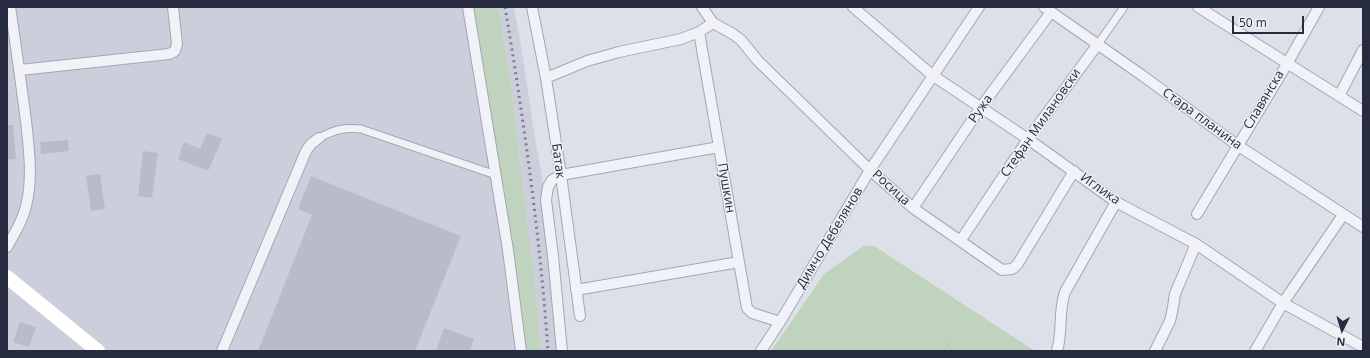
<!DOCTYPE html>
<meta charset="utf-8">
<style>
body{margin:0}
#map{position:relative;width:1370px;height:358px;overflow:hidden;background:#dee0e9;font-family:"Open Sans",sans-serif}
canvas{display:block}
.frame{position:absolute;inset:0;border:8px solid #262b40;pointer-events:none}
.north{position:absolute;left:1322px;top:310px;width:40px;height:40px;-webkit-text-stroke:3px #eef0f6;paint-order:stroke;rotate:185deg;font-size:11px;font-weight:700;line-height:16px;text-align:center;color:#262b40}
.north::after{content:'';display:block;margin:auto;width:14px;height:18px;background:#262b40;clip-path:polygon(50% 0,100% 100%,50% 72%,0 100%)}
.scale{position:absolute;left:1232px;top:16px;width:72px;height:18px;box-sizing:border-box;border:2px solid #262b40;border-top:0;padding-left:5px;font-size:12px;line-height:14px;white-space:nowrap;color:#262b40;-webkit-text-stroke:3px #eef0f6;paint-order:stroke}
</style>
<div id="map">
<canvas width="1370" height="358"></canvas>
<div class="frame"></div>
<div class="north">N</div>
<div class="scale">50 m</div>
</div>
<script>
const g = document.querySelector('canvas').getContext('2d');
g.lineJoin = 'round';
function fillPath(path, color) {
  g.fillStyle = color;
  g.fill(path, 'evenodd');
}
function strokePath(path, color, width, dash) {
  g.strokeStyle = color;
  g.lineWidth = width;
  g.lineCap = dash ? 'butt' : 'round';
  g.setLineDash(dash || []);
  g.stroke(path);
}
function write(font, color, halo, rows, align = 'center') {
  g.font = font + ' "Open Sans",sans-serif';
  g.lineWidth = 3;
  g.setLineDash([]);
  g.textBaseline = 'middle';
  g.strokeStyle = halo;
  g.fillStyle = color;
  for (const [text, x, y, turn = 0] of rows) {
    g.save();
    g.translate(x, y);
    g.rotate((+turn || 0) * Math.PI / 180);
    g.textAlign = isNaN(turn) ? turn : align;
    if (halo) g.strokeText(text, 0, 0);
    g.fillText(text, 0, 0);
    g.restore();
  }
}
fillPath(new Path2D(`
 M7 7H468L521 351H7Z
 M499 7H514L522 51 534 132 546 200 562 351H541L538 311 512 93Z`), '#cccfdb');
fillPath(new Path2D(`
 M468 7H499L512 93 538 311 541 351H521Z
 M863 246H874L1035 351H771L824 274Z`), '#c0d3bf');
fillPath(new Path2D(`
 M7 125H13L16 159 7 160Z
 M207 133 222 139 208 171 178 159 184 142 200 149Z
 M68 140 69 151 41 154 40 142Z
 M143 151 158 153 152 198 138 196Z
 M100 174 105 209 91 211 86 176Z
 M311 176 461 236 415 351H258L312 215 298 209Z
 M20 322 36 327 29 347 13 342Z
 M444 328 474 339 470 351H436Z`), '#b8bbc9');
const pedestrian = new Path2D(`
 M1098 44 1124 7
 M319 138C334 130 344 127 361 129L496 175`);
const minor = new Path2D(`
 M468 7 508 250 521 351
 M532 7 546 78 561 175 580 316
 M702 7 713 23 733 34 741 40 758 61 793 95 870 170 913 208 1002 270 1012 269 1017 265 1074 171
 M853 7 932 75 1028 139 1116 202 1196 244 1283 303 1363 347
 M1044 7 1143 76 1237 145 1363 227
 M1198 7 1363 111
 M699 32 747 308 752 313 780 322
 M20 70 169 54 175 51 177 44 173 7
 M546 78 587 61 619 52 681 39 699 32 713 23
 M1339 96 1363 50
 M913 208 981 107 1051 12
 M1197 214 1287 64 1319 7
 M961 240 1028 139 1098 44
 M7 247C14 234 23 221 26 206 33 179 29 149 26 121 21 83 16 45 10 7
 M576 290 739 262
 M222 351 306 151 311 144 319 138
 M562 351 553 256 546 200 548 187 552 180 561 175 719 147
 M761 351 780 322 870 170 979 7
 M1057 351C1063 331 1058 312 1065 292L1116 202
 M1155 351 1170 321 1173 307 1175 294 1196 244
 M1255 351 1283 303 1343 215`);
strokePath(pedestrian, '#a3a6b3', 9);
strokePath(minor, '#a3a6b3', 12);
strokePath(new Path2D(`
 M897 351 898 349
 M943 351 951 340`), '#bcbec7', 1.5, [3, 3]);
strokePath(pedestrian, '#f1f2f7', 7);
strokePath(minor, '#f1f2f7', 10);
strokePath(new Path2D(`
 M7 277 98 351`), '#fff', 14);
strokePath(new Path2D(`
 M505 7C524 121 540 236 548 351`), '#777d93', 3, [2, 4]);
write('13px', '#262b40', '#eef0f6', [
 ["Славянска",1264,100,-59],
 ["Ружа",981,109,-55],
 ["Стара планина",1202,119,36],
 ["Стефан Милановски",1041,123,-55],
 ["Батак",558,161,82],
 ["Пушкин",726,188,80],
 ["Росица",891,188,42],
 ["Иглика",1100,189,35],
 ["Димчо Дебелянов",830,238,-59]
]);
</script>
